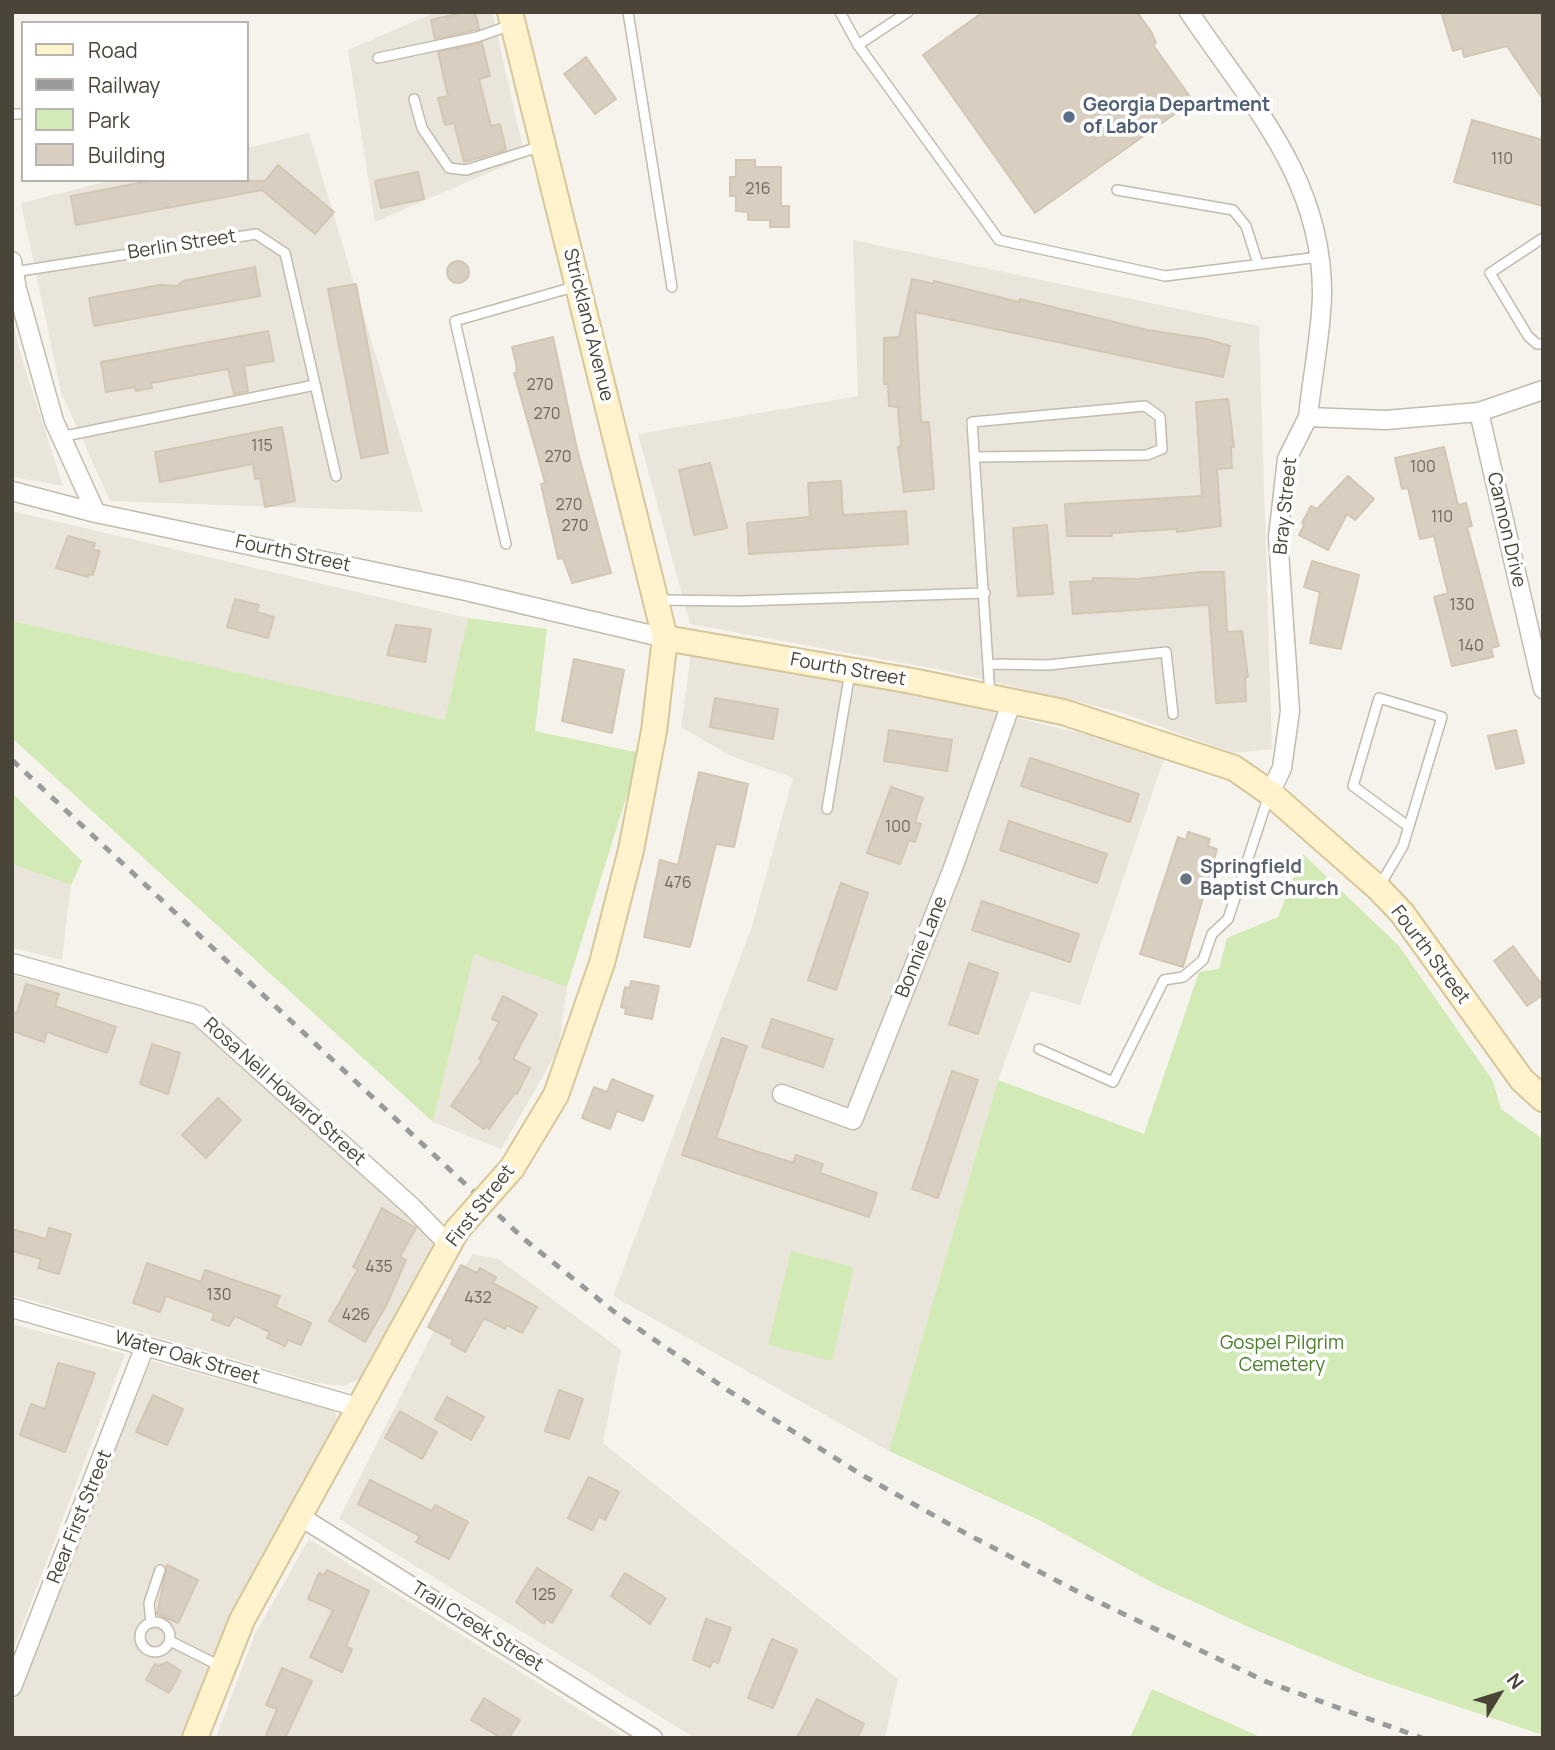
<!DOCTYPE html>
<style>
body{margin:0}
#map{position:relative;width:1555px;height:1750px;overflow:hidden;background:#f6f3ec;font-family:Manrope,sans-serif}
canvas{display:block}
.frame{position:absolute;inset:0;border:14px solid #4b4439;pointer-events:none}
.legend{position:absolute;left:21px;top:21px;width:228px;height:161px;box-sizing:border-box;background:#fff;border:2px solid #b7b4b0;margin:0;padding:9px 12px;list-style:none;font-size:21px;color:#4b4439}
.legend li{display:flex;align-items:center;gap:14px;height:35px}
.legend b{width:35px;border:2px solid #b7b4b0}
.north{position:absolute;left:1464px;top:1659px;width:70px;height:70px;-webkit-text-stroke:5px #fff;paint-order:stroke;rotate:52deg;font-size:19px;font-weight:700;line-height:28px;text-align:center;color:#4b4439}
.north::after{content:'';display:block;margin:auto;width:24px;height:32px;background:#4b4439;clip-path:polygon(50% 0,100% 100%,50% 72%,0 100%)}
</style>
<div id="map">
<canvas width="1555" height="1750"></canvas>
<div class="frame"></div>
<ul class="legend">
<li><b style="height:9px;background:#fff3cd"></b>Road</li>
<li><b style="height:9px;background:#9a9a9a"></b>Railway</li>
<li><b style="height:19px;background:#d2eab5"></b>Park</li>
<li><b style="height:19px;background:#d8cfc1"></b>Building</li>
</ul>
<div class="north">N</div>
</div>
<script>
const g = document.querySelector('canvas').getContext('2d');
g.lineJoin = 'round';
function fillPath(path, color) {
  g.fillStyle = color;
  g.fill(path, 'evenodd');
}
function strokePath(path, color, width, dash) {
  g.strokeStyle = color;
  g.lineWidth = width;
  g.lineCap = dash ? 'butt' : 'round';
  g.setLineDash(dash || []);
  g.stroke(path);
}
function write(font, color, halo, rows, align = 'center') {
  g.font = font + ' Manrope,sans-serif';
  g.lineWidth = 7;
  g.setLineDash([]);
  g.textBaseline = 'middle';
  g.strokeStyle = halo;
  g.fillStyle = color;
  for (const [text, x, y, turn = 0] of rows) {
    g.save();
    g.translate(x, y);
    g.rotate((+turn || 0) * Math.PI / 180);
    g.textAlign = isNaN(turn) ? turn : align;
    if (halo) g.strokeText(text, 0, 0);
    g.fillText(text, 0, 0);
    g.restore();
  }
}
fillPath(new Path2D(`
 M436 12H492L525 157 375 222 348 50Z
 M309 133 423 512 110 501 61 392 21 203 113 180H247V148Z
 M853 240 1259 326 1272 749 1233 753 1120 712 952 672 690 624 638 434 858 396Z
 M12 315 19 349 63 486 12 477Z
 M12 511 468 618 446 721 12 621Z
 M691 654 888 688 1166 753 1080 1005 1031 991 998 1080 889 1451 613 1296 752 926 793 778 731 756 681 727Z
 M12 864 71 885 62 960 12 948Z
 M474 954 567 987 558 1050 501 1149 433 1122Z
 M12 975 190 1021 439 1244 364 1377 344 1386 317 1383 12 1295Z
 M472 1254 498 1259 621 1350 603 1443 898 1679 885 1738H695L339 1519Z
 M12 1324 125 1354 12 1653Z
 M151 1361 334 1410 341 1425 264 1552 184 1738H12V1705Z
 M309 1539 625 1738H216L255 1634Z`), '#eae5da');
fillPath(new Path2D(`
 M468 618 547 629 535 731 640 753 567 987 474 954 433 1122 12 738V621L445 720Z
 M12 793 82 861 71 885 12 864Z
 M1303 854 1399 946 1493 1081 1501 1109 1543 1139V1735L1366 1676 1253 1629 1157 1585 1041 1521 889 1451 998 1080 1144 1134 1199 972 1219 969 1227 938 1278 917Z
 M791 1251 854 1267 832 1361 768 1345Z
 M1152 1689 1263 1738H1130Z`), '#d2eab5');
const building = new Path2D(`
 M466 12H475L479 29 435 39 431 20Z
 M983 12H1137L1152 33 1156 43 1153 45 1193 101 1035 213 923 55Z
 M1441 12H1543V99L1507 46 1464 57 1462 48 1453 51Z
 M482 43 490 76 479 79 491 126 500 124 506 150 464 162 454 123 445 125 438 98 448 96 438 52Z
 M586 57 616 99 595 114 564 74Z
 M1472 120 1543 140V206L1454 182Z
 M736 160H755V167H781V206H789V227H770V220H748V212L736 211V196H730V177H736Z
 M278 165 334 212 315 234 262 190 76 225 71 196 155 180 265 181Z
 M418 172 424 199 381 208 375 181Z
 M447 272a11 11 0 1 1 22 0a11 11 0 1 1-22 0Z
 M255 267 260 296 94 326 89 298 160 285 177 286 183 281Z
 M912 279 934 284V281L1019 302 1020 299 1147 330 1207 339 1230 346 1223 377 915 312 921 422H929L934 489 904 492 898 447H901L898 407 889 406 888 384H884V338L899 337Z
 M356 284 388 453 361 458 328 289Z
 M268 331 274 361 244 366 248 391 234 394 228 369 151 383 152 388 136 391 135 387 106 392 101 362Z
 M553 337 577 449 611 573 572 583 563 558 558 559 541 484 545 483 539 461 514 373 517 372 516 363 512 347Z
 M1228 399 1234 447H1231L1232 468 1217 469 1221 526 1177 532V529L1112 533V536H1067L1065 504 1202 496 1196 402Z
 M282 427 295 501 265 507 260 478 255 479 253 464 160 482 155 452Z
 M1444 447 1458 505 1466 503 1472 526 1467 527 1499 646 1491 648 1493 657 1452 666 1434 597 1448 593 1434 536 1420 539 1408 488 1402 489 1395 458Z
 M710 463 727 528 694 535 679 470Z
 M1348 476 1374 499 1355 520 1347 514 1328 550 1299 535 1304 525 1302 523 1311 506 1317 509Z
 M841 481 843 515 906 511 908 544 749 554 747 523 810 517 808 483Z
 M1047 525 1053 594 1018 596 1013 528Z
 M68 536 95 543 93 550 100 551 93 575 88 574V577L56 568Z
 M1312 561 1359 575 1341 649 1310 643 1320 592 1304 587Z
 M1200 572H1224L1227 632 1242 631 1248 677 1245 678 1246 701 1216 703 1209 605 1073 614 1070 582 1093 581V578L1138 579Z
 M235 599 259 605 257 612 274 617 268 638 227 627Z
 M396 625 431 629 425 662 387 655Z
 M574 659 624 670 612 733 562 721Z
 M715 698 778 709 773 739 710 727Z
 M889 730 952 740 947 771 884 761Z
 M1516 730 1524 763 1496 769 1488 736Z
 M1030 758 1139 794 1130 822 1021 786Z
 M699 772 748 784 734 847 716 844 690 947 644 937 660 860 678 865Z
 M891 787 923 798 915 822 921 824 915 842 909 840 900 864 867 853Z
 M1009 821 1107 854 1097 883 1000 850Z
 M1188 832 1210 839 1208 846 1217 849 1183 967 1140 954 1178 837 1186 840Z
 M841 883 868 893 836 990 808 980Z
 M982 901 1079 934 1070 962 972 930Z
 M1513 946 1543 986V995L1527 1006 1494 961Z
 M969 963 998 973 978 1034 949 1024Z
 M631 981 659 986 652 1019 625 1014 626 1008 621 1007 625 987 630 988Z
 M26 984 59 994 55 1006 116 1027 107 1053 47 1032 44 1042 12 1031V1012L17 1013Z
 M503 996 537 1014 513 1059 530 1068 517 1094 515 1093 489 1129 486 1126 484 1129 451 1106 482 1060 479 1059 499 1022 492 1019Z
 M772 1019 833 1039 823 1067 762 1047Z
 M722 1038 747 1046 716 1138 793 1163 796 1155 823 1164 820 1173 877 1193 869 1217 682 1155Z
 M152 1044 180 1053 168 1094 140 1084Z
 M952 1071 978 1080 938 1198 912 1189Z
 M612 1079 653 1096 643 1121 617 1111 610 1129 582 1118 594 1087 607 1092Z
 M218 1098 241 1120 206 1158 182 1135Z
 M382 1208 416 1228 400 1257 406 1260 386 1306 365 1342 329 1321 358 1269 353 1267Z
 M49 1228 71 1234 59 1274 38 1268 41 1259 12 1251V1229L46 1239Z
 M147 1263 201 1282 205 1270 280 1296 275 1307 311 1323 301 1345 288 1340 285 1346 267 1338 270 1332 235 1316 229 1326 212 1320 214 1313 166 1296 160 1312 133 1303Z
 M461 1265 477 1273 480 1268 496 1277 493 1283 537 1307 522 1333 507 1325 505 1329 484 1318 465 1352 451 1344 453 1340 428 1327Z
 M58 1363 95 1373 65 1452 20 1435 31 1404 45 1409Z
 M559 1390 583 1399 569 1439 545 1431Z
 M153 1395 183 1409 167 1445 136 1432Z
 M447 1397 484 1417 471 1440 435 1419Z
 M400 1411 437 1432 422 1459 385 1438Z
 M589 1477 619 1492 605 1520 599 1516 592 1530 568 1518Z
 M370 1480 432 1511 435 1505 468 1522 449 1559 416 1542 420 1536 358 1504Z
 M167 1565 198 1580 178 1623 157 1614Z
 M537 1568 572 1590 552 1623 546 1619 544 1624 516 1602Z
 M327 1570 369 1591 346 1646 352 1649 342 1672 310 1657 333 1610 308 1599 319 1573 324 1575Z
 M625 1573 666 1598 650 1624 611 1596Z
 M706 1619 731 1628 718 1663 713 1661 710 1667 693 1660Z
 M772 1639 797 1650 773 1708 748 1698Z
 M167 1662 181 1671 169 1693 146 1680 155 1664 159 1666Z
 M282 1668 312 1681 285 1738H265L277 1709 266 1705Z
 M484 1698 520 1720 509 1738H501L471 1720Z
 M817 1699 864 1724 857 1738H797Z`);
fillPath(building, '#d8cfc1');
strokePath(building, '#d3c7b4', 2);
const lane = new Path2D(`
 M628 12 672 287
 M840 12 858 45 999 240 1165 276 1319 257
 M858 45 908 12
 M378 58 477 37 511 25
 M414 99 422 128 449 168 466 170 542 146
 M12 114H23
 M1117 190 1233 210 1246 226 1258 264
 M1543 238 1490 273 1528 336 1537 344H1543
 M14 272 256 234 285 253 336 476
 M60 437 315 385
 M975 457 1147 455 1162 449 1160 417 1145 406 972 422 990 696
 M506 544 455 321 577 286
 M658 600 741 601 985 593
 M991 664 1048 665 1166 652 1173 714
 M827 809 850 672
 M1379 887 1403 846 1442 717 1379 698 1353 786 1409 827
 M1039 1049 1113 1082 1164 980 1183 977 1203 960 1212 934 1228 919 1269 795
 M140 1637a15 15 0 1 1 30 0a15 15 0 1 1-30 0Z
 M151 1623 149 1603 160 1570
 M170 1641 220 1666`);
const street = new Path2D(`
 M1189 12C1250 103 1323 178 1322 295 1321 335 1312 377 1308 417
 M12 261 17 289 54 421 96 513
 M1479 412 1543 689
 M12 491 96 513 466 591 665 638
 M1270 793 1282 768 1290 711 1278 537 1287 459 1308 417 1386 420 1479 412 1543 390
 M12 963 198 1015 411 1206 449 1245
 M782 1094 853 1120 953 868 1012 701
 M12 1308 361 1408
 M301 1517 653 1738
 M12 1687 145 1346`);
const secondary = new Path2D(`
 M510 12 665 638 654 731 631 850 602 963 556 1095 512 1168
 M665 638 912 681 1063 712 1234 768 1270 793 1378 888 1402 913 1522 1080 1543 1099
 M195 1738 242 1620 457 1230`);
strokePath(lane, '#c2bbae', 12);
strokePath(street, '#c2bbae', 21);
strokePath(secondary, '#d6c79b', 28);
strokePath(lane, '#fff', 9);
strokePath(street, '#fff', 18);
strokePath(secondary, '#fff3cd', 24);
strokePath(new Path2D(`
 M12 760 524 1239 617 1314 726 1389 862 1475 965 1533 1090 1598 1267 1682 1422 1738`), '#9a9a9a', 5, [9, 9]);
const secondaryBridge = new Path2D(`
 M457 1230 512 1168`);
strokePath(secondaryBridge, '#d6c79b', 28, []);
strokePath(secondaryBridge, '#fff3cd', 24);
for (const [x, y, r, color] of [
 [1069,117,7,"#5c6f8a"],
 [1186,879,7,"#6b7280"]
]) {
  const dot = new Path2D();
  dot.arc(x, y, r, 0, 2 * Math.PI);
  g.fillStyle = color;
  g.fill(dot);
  strokePath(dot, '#fff', 2.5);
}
write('16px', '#6e675b', null, [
 ["110",1502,160],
 ["216",758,190],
 ["270",540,386],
 ["270",547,415],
 ["115",262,447],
 ["270",558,458],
 ["100",1423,468],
 ["270",569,506],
 ["110",1442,518],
 ["270",575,527],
 ["130",1462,606],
 ["140",1471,647],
 ["100",898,828],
 ["476",678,884],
 ["435",379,1268],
 ["130",219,1296],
 ["432",478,1299],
 ["426",356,1316],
 ["125",544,1596]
]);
write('bold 19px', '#4e5e75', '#fff', [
 ["Georgia Department",1083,106],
 ["of Labor",1083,128]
], 'left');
write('19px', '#4b4439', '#fff', [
 ["Berlin Street",182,245,-9],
 ["Strickland Avenue",588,325,76],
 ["Bray Street",1286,506,-84],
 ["Cannon Drive",1506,530,77],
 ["Fourth Street",293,554,12],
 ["Fourth Street",848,670,10],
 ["Bonnie Lane",922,947,-68],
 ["Fourth Street",1430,955,53],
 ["Rosa Nell Howard Street",284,1092,42],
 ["First Street",481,1206,-52],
 ["Water Oak Street",187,1358,16],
 ["Rear First Street",80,1517,-68],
 ["Trail Creek Street",477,1627,32]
]);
write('bold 19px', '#5b616d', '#fff', [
 ["Springfield",1200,868],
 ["Baptist Church",1200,890]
], 'left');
write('19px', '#4a7f2a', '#fff', [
 ["Gospel Pilgrim",1282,1344],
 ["Cemetery",1282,1366]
]);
</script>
